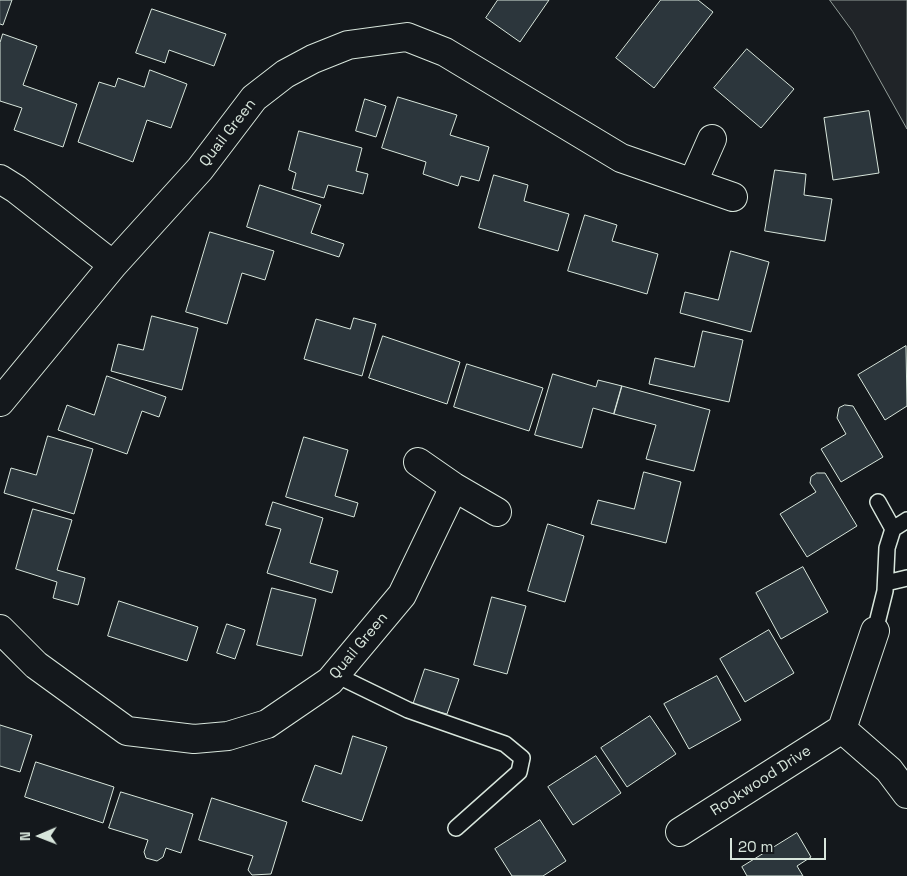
<!DOCTYPE html>
<style>
body{margin:0}
#map{position:relative;width:907px;height:876px;overflow:hidden;background:#14181c;font-family:"Space Grotesk",sans-serif}
canvas{display:block}
.north{position:absolute;left:15px;top:811px;width:50px;height:50px;-webkit-text-stroke:4px #14181c;paint-order:stroke;rotate:269deg;font-size:14px;font-weight:700;line-height:20px;text-align:center;color:#d8e6dc}
.north::after{content:'';display:block;margin:auto;width:18px;height:22px;background:#d8e6dc;clip-path:polygon(50% 0,100% 100%,50% 72%,0 100%)}
.scale{position:absolute;left:730px;top:838px;width:96px;height:22px;box-sizing:border-box;border:2px solid #d8e6dc;border-top:0;padding-left:6px;font-size:15px;line-height:18px;white-space:nowrap;color:#d8e6dc;-webkit-text-stroke:4px #14181c;paint-order:stroke}
</style>
<div id="map">
<canvas width="907" height="876"></canvas>
<div class="north">N</div>
<div class="scale">20 m</div>
</div>
<script>
const g = document.querySelector('canvas').getContext('2d');
g.lineJoin = 'round';
function fillPath(path, color) {
  g.fillStyle = color;
  g.fill(path, 'evenodd');
}
function strokePath(path, color, width, dash) {
  g.strokeStyle = color;
  g.lineWidth = width;
  g.lineCap = dash ? 'butt' : 'round';
  g.setLineDash(dash || []);
  g.stroke(path);
}
function write(font, color, halo, rows, align = 'center') {
  g.font = font + ' "Space Grotesk",sans-serif';
  g.lineWidth = 4;
  g.setLineDash([]);
  g.textBaseline = 'middle';
  g.strokeStyle = halo;
  g.fillStyle = color;
  for (const [text, x, y, turn = 0] of rows) {
    g.save();
    g.translate(x, y);
    g.rotate((+turn || 0) * Math.PI / 180);
    g.textAlign = isNaN(turn) ? turn : align;
    if (halo) g.strokeText(text, 0, 0);
    g.fillText(text, 0, 0);
    g.restore();
  }
}
const green = new Path2D(`
 M830 0H907V129L853 32Z`);
fillPath(green, '#202428');
strokePath(green, '#939e99', 1);
const building = new Path2D(`
 M0 0H12L3 25 0 24Z
 M498 0H549L520 42 486 18Z
 M661 0H698L713 12 654 88 616 58Z
 M152 9 226 34 214 66 169 50 165 63 136 53Z
 M3 34 37 46 23 85 77 104 63 147 14 130 22 108 0 101V43Z
 M747 49 794 89 761 128 714 88Z
 M150 70 187 84 171 128 147 120 133 162 78 142 99 82 115 87 118 78 144 87Z
 M398 97 457 115 450 135 489 147 479 181 461 176 458 186 423 174 426 162 382 148Z
 M365 99 386 106 376 137 356 131Z
 M869 111 879 173 833 180 824 118Z
 M299 131 362 148 356 171 368 174 363 194 328 185 324 198 292 189 296 173 289 170Z
 M775 170 806 174 804 195 832 199 825 241 765 231Z
 M494 175 528 185 524 201 569 214 558 251 479 228Z
 M260 185 321 205 311 233 344 244 339 257 247 227Z
 M585 215 617 225 612 241 658 254 647 294 568 271Z
 M210 232 274 251 265 280 242 273 227 324 186 312Z
 M731 251 769 262 751 332 680 313 685 292 718 300Z
 M152 316 198 328 182 390 111 371 118 344 143 350Z
 M354 318 376 324 362 376 304 359 316 319 350 329Z
 M703 331 743 340 729 402 649 384 655 358 694 367Z
 M383 336 460 362 447 404 369 378Z
 M906 346 907 406 885 420 858 375Z
 M467 364 543 388 529 431 454 407Z
 M553 374 596 387 598 380 622 386 614 414 593 408 582 448 535 435Z
 M107 376 166 397 159 417 142 411 127 454 58 430 67 405 94 415Z
 M622 386 710 410 694 471 646 459 656 425 614 414Z
 M845 405 853 406 883 457 841 482 821 449 846 434 837 418 839 408Z
 M48 436 93 449 74 514 4 493 11 468 36 475Z
 M304 437 348 450 335 496 358 503 354 517 286 497Z
 M644 472 681 482 666 543 591 524 598 500 634 509Z
 M817 473H825L857 526 807 557 780 514 816 492 810 483 811 477Z
 M273 502 323 518 310 563 338 571 332 593 267 573 281 529 266 525Z
 M33 509 72 520 57 570 85 578 78 605 53 598 57 582 16 569Z
 M548 524 584 536 565 602 528 591Z
 M803 567 828 612 781 639 756 593Z
 M272 588 316 599 302 656 257 645Z
 M492 597 526 606 507 674 474 665Z
 M119 601 198 627 187 661 108 636Z
 M227 624 245 630 235 659 217 653Z
 M769 630 794 673 745 702 720 659Z
 M425 669 459 679 447 714 413 705Z
 M717 676 741 720 689 749 664 704Z
 M650 716 676 754 627 787 601 748Z
 M0 725 32 735 20 772 0 766Z
 M353 736 387 747 362 821 302 801 315 765 341 774Z
 M596 756 621 793 573 825 548 787Z
 M36 762 114 787 103 823 25 797Z
 M121 792 193 814 181 853 166 848 163 857 157 861 146 858 144 852 148 840 109 828Z
 M212 798 287 822 271 874 252 875 248 870 253 856 199 840Z
 M540 820 566 861 543 876H512L495 849Z
 M797 833 811 857 797 866 803 876H747L742 867Z`);
fillPath(building, '#2c363c');
strokePath(building, '#d8e6dc', 1);
const lane = new Path2D(`
 M878 502 893 529
 M886 583 907 578
 M875 631 885 591 887 548 893 529 907 520
 M336 675 408 710 505 744 522 758 519 772 456 828`);
const street = new Path2D(`
 M0 179 16 189 113 265
 M693 182 712 139
 M0 402 113 265 200 169 254 98 285 74 313 59 348 45 407 37 445 52 621 158 733 197
 M418 462 454 487 497 512
 M0 629 36 665 127 731 194 739 228 736 267 724 330 681 402 595 454 487
 M842 729 889 770 907 794
 M680 832 842 729 875 631`);
strokePath(lane, '#d8e6dc', 18);
strokePath(street, '#d8e6dc', 30);
strokePath(lane, '#14181c', 15);
strokePath(street, '#14181c', 28);
write('15px', '#d8e6dc', '#14181c', [
 ["Quail Green",228,133,-52],
 ["Quail Green",359,646,-50],
 ["Rookwood Drive",761,781,-33]
]);
</script>
